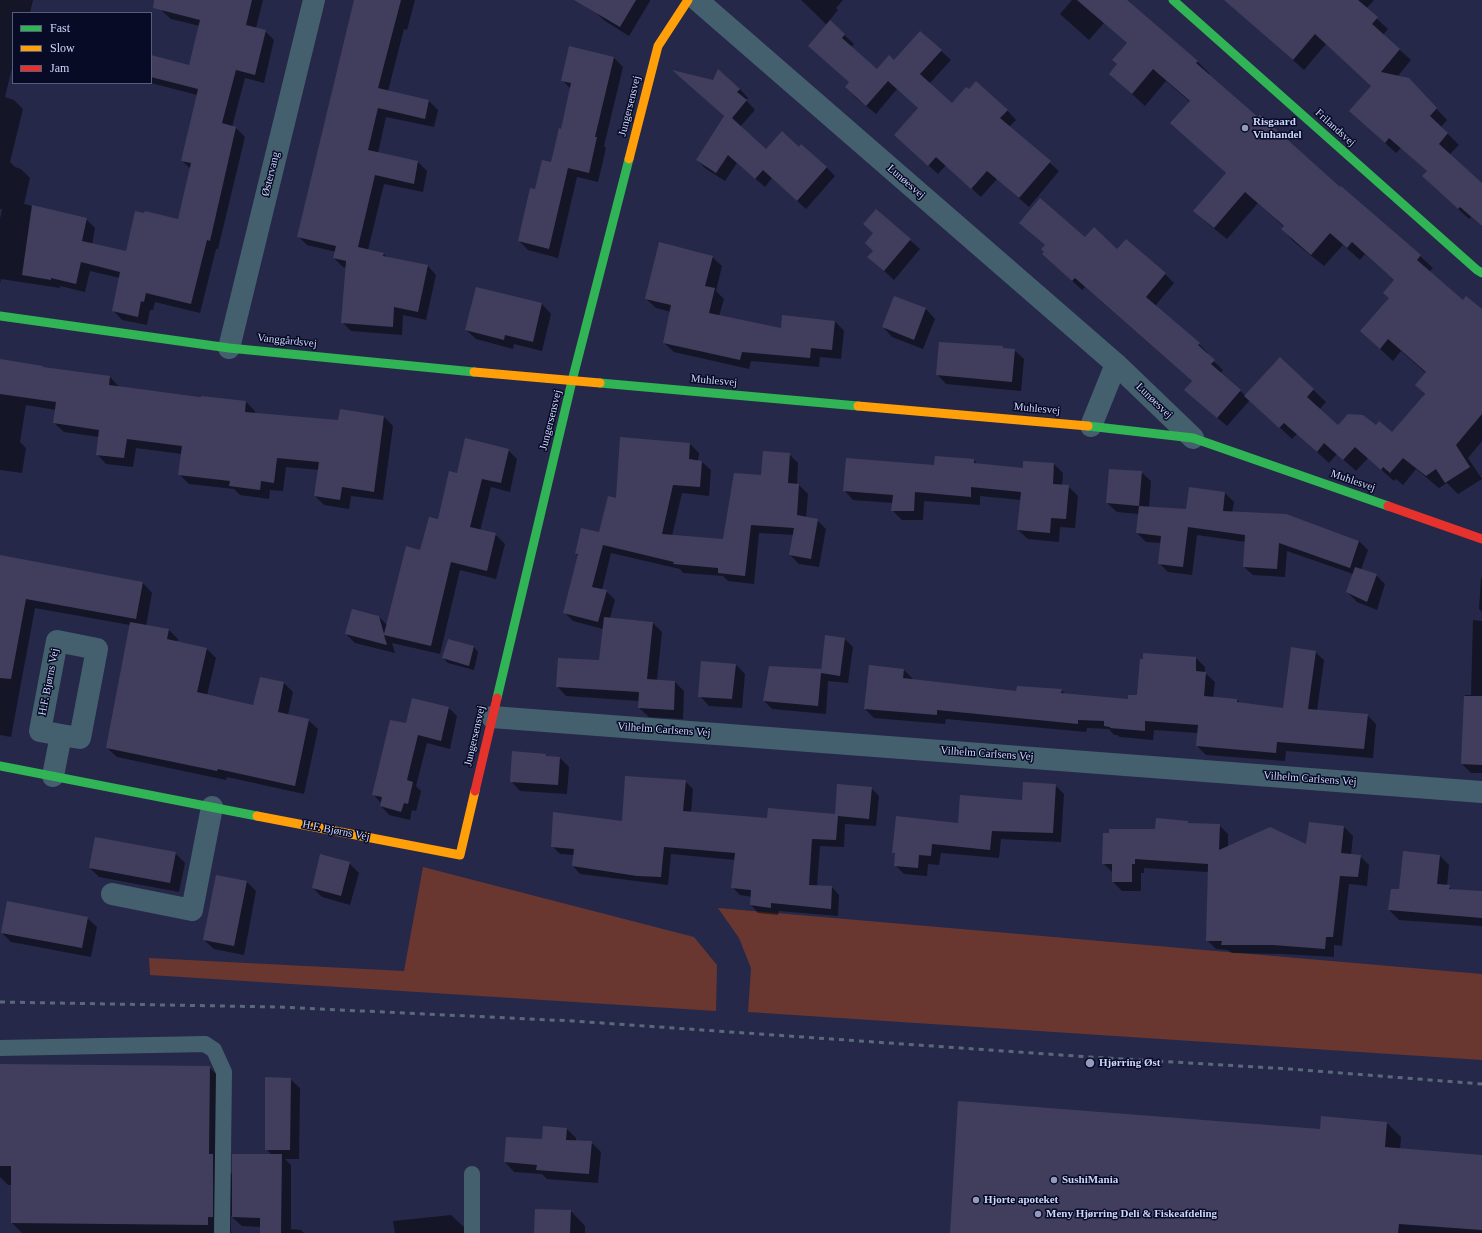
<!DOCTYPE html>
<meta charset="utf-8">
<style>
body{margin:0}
#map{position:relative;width:1482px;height:1233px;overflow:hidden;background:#262849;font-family:"Times New Roman",serif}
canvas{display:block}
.legend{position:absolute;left:12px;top:12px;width:140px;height:72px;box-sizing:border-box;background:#080b25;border:1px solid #575d7b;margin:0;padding:5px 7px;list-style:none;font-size:12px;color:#ced7fd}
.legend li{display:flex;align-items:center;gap:8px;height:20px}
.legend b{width:20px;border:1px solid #575d7b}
</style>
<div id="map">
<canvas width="1482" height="1233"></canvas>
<ul class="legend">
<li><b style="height:5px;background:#30b455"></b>Fast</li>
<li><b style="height:5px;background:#ff9f0a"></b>Slow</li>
<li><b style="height:5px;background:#e5322d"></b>Jam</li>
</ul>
</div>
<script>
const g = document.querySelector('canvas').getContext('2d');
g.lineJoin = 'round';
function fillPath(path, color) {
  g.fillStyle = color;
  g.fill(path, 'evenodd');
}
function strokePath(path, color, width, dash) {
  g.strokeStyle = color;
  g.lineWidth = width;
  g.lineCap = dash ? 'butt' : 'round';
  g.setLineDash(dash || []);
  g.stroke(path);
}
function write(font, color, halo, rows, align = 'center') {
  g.font = font + ' "Times New Roman",serif';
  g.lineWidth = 3;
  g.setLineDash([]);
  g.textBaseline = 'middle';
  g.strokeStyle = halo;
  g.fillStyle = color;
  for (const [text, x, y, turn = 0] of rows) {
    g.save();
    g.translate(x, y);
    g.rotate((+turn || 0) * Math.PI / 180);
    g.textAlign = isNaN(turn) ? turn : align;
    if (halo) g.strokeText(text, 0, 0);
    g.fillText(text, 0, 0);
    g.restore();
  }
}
fillPath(new Path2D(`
 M423 867 694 937 717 965 716 1011 150 975 149 958 404 971Z
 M718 908 1482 974V1060L748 1012 751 968 739 938Z`), '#693730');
fillPath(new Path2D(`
 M0 0H33L30 13H13V64L5 97 14 100 23 109 10 162 15 167 21 169 30 178 24 204 86 219 95 228 92 245 126 253 178 221 191 169 182 161 197 95 151 83V57L190 66 200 26 171 19 161 10 164 0H263L256 28 265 31 274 40 264 83 245 78 232 127 236 128 245 137 218 249H216L200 313 155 302 153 310H150L147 325 122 320 113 310 120 278 90 271 85 292 60 286V288L1 279 0 284V219L2 209H0Z
 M355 0H415L407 30 404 29 388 91 429 101 438 110 434 127 386 117 378 153 418 162 427 171 423 192 384 184 368 250 384 254 387 258 428 266 436 275 426 320 403 315 402 335 351 331 342 322 347 268 343 267 334 258 336 252 307 245 298 236Z
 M579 0H650V1L629 36 605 21 595 12Z
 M801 0H843L836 8 838 10 829 21 854 44 851 47 877 70 894 61 941 51 951 60 929 84 952 104 1007 110 1016 120 1009 127 1059 171 1029 207 997 179 981 197 946 165 938 174 905 144 919 108 897 89 876 114 855 97 846 87 850 83 827 25Z
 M1072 0H1126L1197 61 1210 74 1209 75 1420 256 1433 268 1429 272 1463 302 1482 310V441L1468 458 1482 479 1458 494 1447 483 1439 488 1416 469 1403 485 1396 479 1394 481 1368 458 1356 471 1337 454 1329 463 1297 434 1292 439 1250 400 1227 426 1185 390 1192 381 1085 287 1082 290 1053 263 1046 252V246L1030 232 1085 238 1117 250 1165 274 1174 283 1155 306 1199 344 1208 353 1207 355 1223 370 1220 374 1246 396 1280 358 1326 402 1319 410 1338 427H1376L1392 434 1425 395 1416 385 1426 373 1401 351 1393 361 1361 331 1390 298 1395 281 1365 254 1360 260 1343 245 1324 266 1294 242 1282 229 1284 227 1258 203 1227 239 1207 223 1195 211 1227 174 1172 123 1190 102 1166 81 1145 106 1110 74 1118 65 1128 44 1104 23 1089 40 1060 14Z
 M1225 0H1374L1366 9 1388 29 1383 35 1411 60 1397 77 1418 89 1447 120 1441 127 1459 145 1449 155 1482 185V226L1471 217 1469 219 1434 187 1423 176 1427 171 1401 148 1396 153 1350 111 1372 86 1326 44 1304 70Z
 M613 57 623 67 604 146 606 148 598 182 577 177 558 258 528 250 519 241 536 190 552 164 562 130 571 89 562 80Z
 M683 79 740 89 748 98 746 100 755 110 740 127 766 151 799 148 826 167 835 176 806 209 772 178 765 187 737 163 725 181 706 169 697 160 725 117Z
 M876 210 920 249 894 280 869 257 874 251Z
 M712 257 722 266 716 291 724 299 719 316 781 330 835 321 844 331 841 359 820 357 819 367 751 361 749 369 674 352 664 343 671 312 656 308 646 299Z
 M477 288 542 304 551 314 542 351 514 344 513 349 476 339 466 330Z
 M895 297 926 309 935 319 923 349 892 337 883 327Z
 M1014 350 1024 359 1021 391 946 384 937 374Z
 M44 368 110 377 119 387 246 402 255 411V414L339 421 384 417 393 426 383 500 351 496 349 509 324 505 315 496 319 470 286 467 283 491 270 490 269 499 240 495 234 489 189 484 179 474 182 454 136 448 133 467 106 464 97 454 99 437 64 432 54 423 56 410 26 405 20 442 26 448 22 473 0 470V373Z
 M621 438 690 444 699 453 698 461 702 462 711 470 709 496 682 493 672 536 724 540 762 477 789 454 798 463 797 485H799L808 494 806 518 817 520 826 529 819 567 799 564 790 555 794 535 759 533 754 584 728 581 723 576 683 573 680 569 611 553 602 590 606 591 615 600 610 618 652 622 662 632 657 680 675 682 684 691 683 719 649 717 639 708V701L566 696 557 686 600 661 603 629 573 621 564 612 578 556 576 554 582 529 600 534 617 499Z
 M508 450 517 459 510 492 491 487 480 531 495 534 505 544 496 579 460 570 440 654 392 643 395 653 355 643 346 634 379 617 387 625 421 551 439 520Z
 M974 460 978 465 1024 469 1054 464 1063 473 1062 486H1068L1078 496 1075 528 1060 527 1059 542 1028 539 1018 530 1021 500 980 496V505L924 501 923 520H902L892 510 893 503 853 500 844 490 935 466Z
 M1141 472 1151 481 1149 508 1187 510 1190 488 1225 493 1234 502 1232 513 1286 515 1359 541 1368 550 1361 570 1376 575 1385 584 1377 610 1357 602 1347 592 1353 574 1287 551 1285 577 1253 575 1244 567 1246 542 1197 535 1192 575 1168 572 1159 563 1161 543 1146 542 1137 533 1139 514 1117 512 1107 503Z
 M0 556 143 583 152 593 146 626 169 630 178 639 177 642 207 649 216 658 207 695 254 706 260 678 284 683 293 692 288 715 308 720 318 729 304 794 227 777 226 780 117 757 107 748 130 625 35 608 11 737 0 735Z
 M1481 578H1482V612L1479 609Z
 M1473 620 1482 621V773H1471L1462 764 1465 695H1471Z
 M826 636 845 639 853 647 848 683 828 681 826 714 772 709 764 701 820 670 822 671Z
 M448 640 474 647 478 652 474 670 448 663 443 658Z
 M1315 652 1324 660 1317 711 1367 715 1376 724 1373 758 1286 751 1285 761 1206 755 1197 746 1198 733 1154 730 1153 740 1120 737 1117 735H1114L1109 729 1087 728 1086 732 946 719 945 724 874 718 865 709 904 670 913 679 912 680 1017 692 1061 690 1065 694 1129 700 1138 696 1196 658 1205 667V673L1215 682 1213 698 1237 700 1240 703 1284 709Z
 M736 665 745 674 742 708 709 706 700 696Z
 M413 699 449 708 457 716 450 749 427 743 416 786 421 791 416 811 412 810 410 820 389 815 381 806V803L373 794 407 725Z
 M545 754 548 757 560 758 569 767 567 794 520 791 511 781Z
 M685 781 693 789 691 813 768 819 836 815 871 788 879 796 876 826 845 824 844 847 820 846 817 886 832 887 839 895 838 916 779 911 778 915 758 913 751 905 752 897 740 895 732 887 735 860 671 854 668 885 580 874 573 866 574 855 560 854 552 846 622 822Z
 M1055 785 1064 794 1061 842 1001 839 999 858 941 853 939 865 928 864 927 876 904 874 895 865 896 855 894 853 959 824 1023 801Z
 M1187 822 1189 824 1219 825 1228 834V847L1307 845 1344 827 1353 836 1351 855 1360 856 1369 865 1367 886 1349 884 1342 946 1334 945V957L1283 954 1232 953 1228 950 1216 949 1207 940 1208 872 1144 868V873H1141V891H1122L1113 882V873L1103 863 1156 830Z
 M1403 852 1440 856 1449 865 1447 886 1454 891 1482 892V926L1399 920 1389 910 1399 890Z
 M175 853 185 863 179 892 99 877 90 868Z
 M349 863 359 873 350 905 322 897 313 888Z
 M246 881 256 891 244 955 214 949 204 940Z
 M87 918 97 927 91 957 11 942 2 933Z
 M0 1065 209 1067 228 1086 227 1169 233 1175 272 1155 266 1149 290 1079 300 1088 299 1159H285L291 1165V1229L301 1230 304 1233H261V1227L242 1226 231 1216V1233H22L12 1223V1185H8L0 1177Z
 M1387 1123 1401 1137 1400 1149 1482 1156V1233H951L1321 1130Z
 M567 1129 576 1138V1141L591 1142 601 1152 598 1183 547 1179 542 1174 514 1172 505 1162Z
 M571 1211 585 1226V1233H535Z
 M451 1215 466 1229V1233H395L393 1221Z`), '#0007');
fillPath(new Path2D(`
 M154 0H252L246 25 266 30 255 75 236 70 222 123 236 127 210 241 207 240 191 304 146 293 144 302 141 301 138 317 112 311 120 272 81 262 76 284 51 278V280L22 275 32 205 87 218 82 241 126 251 135 211 144 213 145 211 178 219 191 163 181 161 198 89 151 77V55L189 65 200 20 153 8Z
 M354 0H401L378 88 429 100 425 119 378 108 368 150 418 161 414 184 375 175 358 247 384 253 383 256 428 265 418 312 394 307 393 327 341 323 346 261 333 258 336 246 297 237Z
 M574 0H636L620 27Z
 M1077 0H1127L1198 61 1196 63 1258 117 1260 115 1340 187 1341 186 1421 255 1417 260 1463 300 1466 296 1482 309V414L1456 445 1470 467 1445 483 1436 469 1426 476 1403 458 1390 473 1383 467 1381 470 1355 447 1343 460 1324 443 1317 452 1284 423 1279 428 1244 396 1280 357 1314 389 1307 397 1338 425 1348 414 1363 415 1376 425 1379 421 1392 432 1425 394 1415 385 1426 372 1388 339 1380 349 1360 331 1389 298 1383 293 1394 280 1352 242 1347 248 1330 233 1311 255 1281 229 1284 226 1245 192 1214 228 1193 211 1226 173 1170 123 1190 101 1153 69 1132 94 1109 74 1117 64 1112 60 1127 43Z
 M1224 0H1358L1378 17 1372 24 1400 49 1381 72 1409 78 1437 108 1430 116 1448 133 1439 144 1482 183V226L1460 207 1458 209 1422 176 1427 171 1389 138 1385 143 1349 111 1371 86 1315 34 1293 60Z
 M830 20 845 34 842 38 877 69 889 55 894 60 920 31 942 50 920 74 952 103 966 87 969 89 976 81 1008 110 1000 118 1051 161 1019 198 987 171 971 189 936 157 928 166 894 135 918 108 888 81 866 106 845 87 849 82 808 46Z
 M569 46 614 57 595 137H597L589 173 568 168 549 249 518 241 530 188 535 189 542 160 551 162 559 128 561 129 571 83 561 81Z
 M718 69 740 89 737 92 747 100 732 118 766 149 782 131 799 147 801 144 827 167 797 201 763 170 755 179 728 155 716 173 696 160 724 116 672 70 713 80Z
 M1040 198 1085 237 1094 227 1117 249 1126 239 1166 273 1146 297 1200 343 1198 345 1215 360 1211 364 1241 390 1217 418 1184 390 1192 381 1075 278 1072 281 1042 254 1044 252 1041 249 1045 245 1019 223Z
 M876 209 911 239 884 271 867 257 873 251 865 243 873 233 863 224Z
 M659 242 713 256 705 286 715 288 709 313 781 328 782 315 835 321 832 350 811 348 810 358 742 352 740 360 663 343 671 305 645 299Z
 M476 287 542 303 533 342 505 335 504 340 465 330Z
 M894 296 926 308 914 340 882 327Z
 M939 342 1003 346V348L1015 349 1012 382 936 375Z
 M0 359 43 366V367L110 376 109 385 201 397V396L246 401 245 412 338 420 340 409 384 416 374 492 342 487 340 500 314 496 319 462 277 458 274 483 261 481 260 490 229 486 230 481 178 475 182 446 127 439 124 458 96 455 99 430 53 423 56 402 0 394Z
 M620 437 690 443 689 459 702 461 700 487 673 485 662 534 723 539 734 473 761 475 763 451 790 453 788 483 799 484 797 515 818 519 811 559 789 555 794 528 751 525 745 576 718 573V568L673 564 674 562 603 545 592 587 607 590 598 622 563 613 578 554H575L581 528 599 532 608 496 616 498Z
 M465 438 509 449 501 483 482 479 470 527 496 533 487 571 451 562 431 646 384 635 387 645 345 634 352 609 379 616 384 634 406 546 420 550 429 517 438 519 449 471 457 473Z
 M935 456 974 459V463L1023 468V461L1054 463 1053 484 1069 485 1066 519 1051 518 1050 533 1017 530 1021 492 971 487V497L915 492 914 511H891L893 495 843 491 846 458 934 465Z
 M1109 469 1142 471 1139 506 1106 503Z
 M1189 487 1225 492 1223 511 1286 514 1359 541 1350 568 1279 543 1277 569 1243 567 1245 535 1188 527 1183 567 1158 564 1161 536 1136 533 1139 506 1186 509Z
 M0 555 143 582 136 619 26 599 11 679 0 678Z
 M1355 567 1377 574 1367 602 1346 592Z
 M604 617 653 622 647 679 675 681 674 710 638 708 639 692 556 687 558 658 599 660Z
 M130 622 169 629 167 639 207 648 197 692 253 705 260 677 284 682 278 712 309 719 295 786 218 769 217 771 106 748Z
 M825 635 845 638 840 676 821 673 818 706 763 701 769 666 821 669V672Z
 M448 639 474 646 469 666 442 658Z
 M1291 647 1316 651 1308 709 1368 714 1364 749 1277 742 1276 753 1196 746 1198 725 1145 721V731L1110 728V727L1104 726V721L1078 720V724L937 710V715L864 709 869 665 904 669 903 678 1016 691 1017 686 1062 689 1061 693 1128 699V695H1137L1140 659H1143V653L1196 657V671L1206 672 1204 696 1237 699V702L1283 708Z
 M701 661 736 664 732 699 698 697Z
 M1464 696H1482V765L1461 764Z
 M412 698 449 707 441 741 418 735 407 780 413 782 408 804 404 803 401 812 380 806 382 797 372 795 390 720 406 723Z
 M512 751 546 754V756L560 757 558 785 510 782Z
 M625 776 686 780 683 811 767 818 768 808 835 814 837 784 872 787 869 819 838 816 836 840 812 839 809 885 832 886 831 909 771 903V908L750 905 751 890 731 888 735 853 664 847 661 877 637 876 572 866 574 849 551 847 553 812 622 821Z
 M1023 782 1056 784 1053 833 992 831 990 850 932 844 931 856 919 855 918 868 894 866 895 853H892L896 816 958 823 960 795 1022 800Z
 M1156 818 1188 821V823L1220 824 1219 850 1270 827 1306 844 1309 822 1344 826 1341 853 1361 855 1358 877 1340 876 1333 937H1326L1325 949 1273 945H1221L1222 941H1206L1208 864 1135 859V864H1132V882H1112V864H1102L1103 833H1109V829H1155Z
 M95 837 176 852 170 883 89 868Z
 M1403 851 1440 855 1437 884 1450 885 1449 889 1482 891V918L1388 910 1391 889H1399Z
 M320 854 350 862 341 896 312 888Z
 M216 875 247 881 234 946 203 940Z
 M7 901 88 917 82 948 1 933Z
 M0 1064 210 1066 209 1154H213V1217H208V1225L11 1223V1166H0Z
 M265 1077 291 1078 290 1150H265Z
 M958 1101 1320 1129 1321 1116 1387 1122 1385 1147 1482 1155V1230L1399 1224 1398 1233H950Z
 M543 1126 567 1128 566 1140 592 1141 589 1174 536 1170 537 1165 504 1162 506 1137 542 1139Z
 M232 1154H282L281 1233H260V1218L232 1217Z
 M535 1209 571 1210 570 1233H534Z`), '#413e5d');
strokePath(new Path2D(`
 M0 1048 205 1044 214 1050 224 1072 222 1233
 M472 1233V1174`), '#44606e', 16);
strokePath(new Path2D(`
 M697 0 1116 364 1193 438
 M229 348 314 0
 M1091 426 1116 364
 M492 717 1482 792
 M53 776 61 735 80 738 97 649 57 641 40 731 61 735
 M112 894 192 910 212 807`), '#44606e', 22);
strokePath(new Path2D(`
 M1173 0 1477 270 1482 273
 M0 316 229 348 474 372
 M600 383 858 406
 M1088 426 1193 438 1388 506
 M497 698 572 381 629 159
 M0 766 257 816`), '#30b455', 9);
strokePath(new Path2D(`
 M629 159 658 46 688 0
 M474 372 600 383
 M858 406 1088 426
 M257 816 460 855 475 791`), '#ff9f0a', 9);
strokePath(new Path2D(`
 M1388 506 1482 539
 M475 791 497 698`), '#e5322d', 9);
strokePath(new Path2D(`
 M0 1002 278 1007 573 1021 1090 1057 1290 1069 1482 1084`), '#586978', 3, [5, 5]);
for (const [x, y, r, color] of [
 [1245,128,4,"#939abe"],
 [1090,1063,5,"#939abe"],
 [1054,1180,4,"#939abe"],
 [976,1200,4,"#939abe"],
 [1038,1214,4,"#939abe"]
]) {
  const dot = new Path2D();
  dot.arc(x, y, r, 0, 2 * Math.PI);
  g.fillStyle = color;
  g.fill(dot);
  strokePath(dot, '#080b25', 1.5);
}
write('11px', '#ced7fd', '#080b25', [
 ["Jungersensvej",630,106,-76],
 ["Frilandsvej",1335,128,42],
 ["Østervang",271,174,-76],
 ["Lunøesvej",906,182,41],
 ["Vanggårdsvej",287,341,6],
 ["Muhlesvej",714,381,5],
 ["Lunøesvej",1154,401,44],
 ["Muhlesvej",1037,409,5],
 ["Jungersensvej",551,420,-76],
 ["Muhlesvej",1353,481,19],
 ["H.F. Bjørns Vej",49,682,-79],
 ["Vilhelm Carlsens Vej",664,730,4],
 ["Jungersensvej",475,736,-77],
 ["Vilhelm Carlsens Vej",987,754,4],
 ["Vilhelm Carlsens Vej",1310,779,4],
 ["H.F. Bjørns Vej",336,831,11]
]);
write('bold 11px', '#ced7fd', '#080b25', [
 ["Risgaard",1253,122],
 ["Vinhandel",1253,135],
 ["Hjørring Øst",1099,1063],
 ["SushiMania",1062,1180],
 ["Hjorte apoteket",984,1200],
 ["Meny Hjørring Deli & Fiskeafdeling",1046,1214]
], 'left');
</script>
